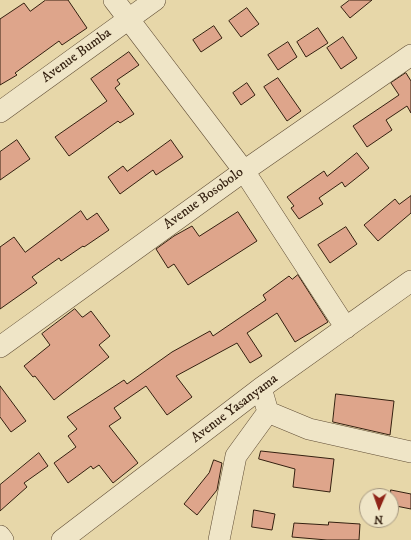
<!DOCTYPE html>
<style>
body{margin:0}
#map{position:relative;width:411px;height:540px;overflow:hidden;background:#e7d7a9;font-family:"IM FELL DW Pica",serif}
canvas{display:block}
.north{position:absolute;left:359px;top:488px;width:40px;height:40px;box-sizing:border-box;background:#efe5c7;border:1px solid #a4967e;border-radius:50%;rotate:182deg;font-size:11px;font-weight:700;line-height:16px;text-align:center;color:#342010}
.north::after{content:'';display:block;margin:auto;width:14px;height:18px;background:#8f2418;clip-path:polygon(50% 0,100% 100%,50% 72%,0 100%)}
</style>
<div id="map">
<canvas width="411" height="540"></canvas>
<div class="north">N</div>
</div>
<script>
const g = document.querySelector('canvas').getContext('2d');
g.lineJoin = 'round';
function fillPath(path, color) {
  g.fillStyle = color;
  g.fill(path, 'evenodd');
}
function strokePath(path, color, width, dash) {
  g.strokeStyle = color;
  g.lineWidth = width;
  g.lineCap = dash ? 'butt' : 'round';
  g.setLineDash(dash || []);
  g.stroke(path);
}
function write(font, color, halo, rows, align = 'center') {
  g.font = font + ' "IM FELL DW Pica",serif';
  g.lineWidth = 3;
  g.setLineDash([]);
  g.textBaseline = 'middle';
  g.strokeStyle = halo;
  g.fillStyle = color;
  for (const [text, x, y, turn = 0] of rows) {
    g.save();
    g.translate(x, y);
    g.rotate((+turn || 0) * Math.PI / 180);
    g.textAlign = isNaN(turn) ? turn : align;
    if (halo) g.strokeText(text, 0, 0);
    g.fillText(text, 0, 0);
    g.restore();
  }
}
const building = new Path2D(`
 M46 0H68L87 28 62 45 59 41 15 73 17 75 0 85V19L24 3 30 11Z
 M350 0H372L350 18 341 7Z
 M247 8 259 24 241 37 229 21Z
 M214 26 222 38 201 52 193 40Z
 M318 28 328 43 306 57 297 42Z
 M343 37 357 58 341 69 327 48Z
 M288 42 297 57 278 70 268 55Z
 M129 52 139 65 117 80 120 84 115 88 134 114 120 123 118 121 69 156 55 137 107 101 91 79Z
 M406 73 411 81V113L407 106 386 120 392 130 367 147 353 126 399 95 391 83Z
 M278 78 301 111 287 121 264 87Z
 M247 83 255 95 241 105 233 93Z
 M17 140 30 159 0 180V152Z
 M171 140 183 157 156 175 153 170 120 194 108 177 123 166 127 171Z
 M357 153 369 168 345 187 342 182 319 198 323 204 299 219 291 208 294 206 287 197 324 171 327 176Z
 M411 196V213L378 241 364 225 395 199 399 204Z
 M81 211 87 220 97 213 109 230 84 247 83 246 61 261 59 258 32 277 37 283 0 309V247L14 237 25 252Z
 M238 212 257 241 188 285 174 264 168 268 156 249 174 236 192 226 199 236Z
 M346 227 357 244 330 263 318 245Z
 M298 275 328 322 295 342 277 313 247 333 262 356 250 363 237 343 176 376 192 397 167 415 146 386 114 408 121 418 109 426 138 463 113 483 99 465 93 469 91 466 68 483 54 463 76 447 68 436 77 429 67 417 124 380 127 384 172 352 210 331 213 336 266 300 263 295 289 276 292 279Z
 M75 309 82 317H83L91 311 110 336 99 345 109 357 54 400 35 376 33 377 24 366 50 345 42 334Z
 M0 386 26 421 11 432 0 417Z
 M336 394 394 401 390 435 333 422Z
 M261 451 334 459 330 492 293 487 295 469 259 459Z
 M39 453 48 466 24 483 27 487 0 511V485Z
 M214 460 222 463 217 490 197 515 184 504 209 473Z
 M391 490 411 494V509L391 505Z
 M254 510 275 514 272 530 252 527Z
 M329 522 360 524 359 540H327L292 537 294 523 328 525Z`);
fillPath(building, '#dea58b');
strokePath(building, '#342010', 1);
const minor = new Path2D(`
 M114 0 244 171 346 328
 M0 112 155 0
 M0 347 244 171 411 55
 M268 412 309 429 411 452
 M0 536 3 540
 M62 540 261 388 411 281
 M219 540 236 456 268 412 261 388`);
strokePath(minor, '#614e36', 22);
strokePath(minor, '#efe5c7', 21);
write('14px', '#342010', '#efe5c7', [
 ["Avenue Bumba",77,56,-36],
 ["Avenue Bosobolo",204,199,-36],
 ["Avenue Yasanyama",235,409,-37]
]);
</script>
